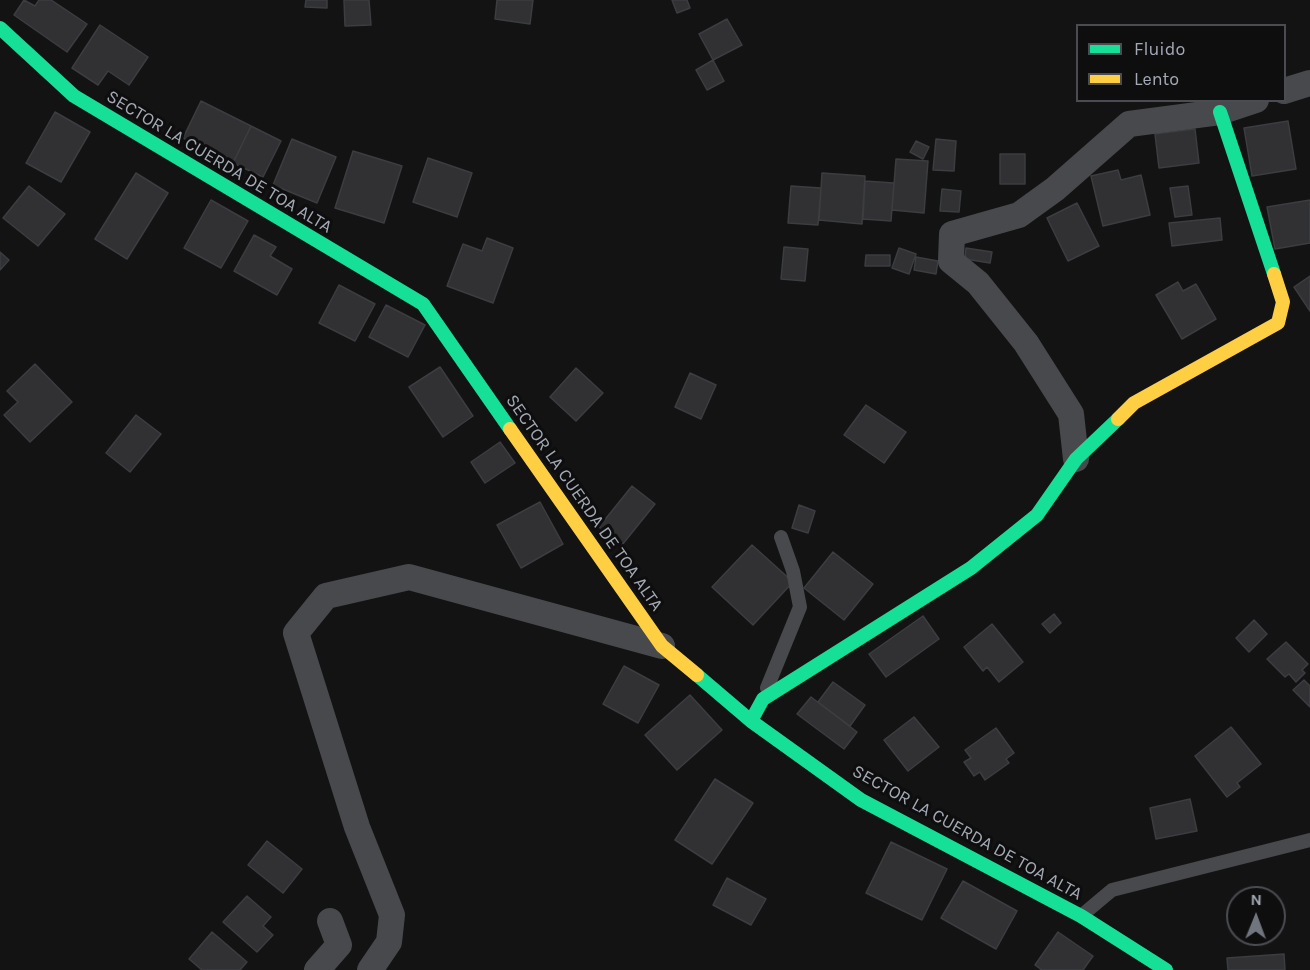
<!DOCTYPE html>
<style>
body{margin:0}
#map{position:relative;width:1310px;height:970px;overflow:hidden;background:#131314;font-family:Karla,sans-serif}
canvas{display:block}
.legend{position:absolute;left:1076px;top:24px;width:210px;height:78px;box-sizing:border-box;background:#0e0e0f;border:2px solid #4a4c51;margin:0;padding:8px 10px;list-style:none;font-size:18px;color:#a4aab5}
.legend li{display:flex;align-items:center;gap:12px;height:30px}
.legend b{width:30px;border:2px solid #4a4c51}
.north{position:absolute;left:1226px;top:886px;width:60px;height:60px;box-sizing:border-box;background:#0e0e0f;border:2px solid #4a4c51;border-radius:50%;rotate:1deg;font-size:16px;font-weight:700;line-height:24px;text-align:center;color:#a4aab5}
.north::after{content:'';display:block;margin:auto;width:21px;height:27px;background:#71757d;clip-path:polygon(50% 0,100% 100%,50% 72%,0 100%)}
</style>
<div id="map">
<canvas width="1310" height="970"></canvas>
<ul class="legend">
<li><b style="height:8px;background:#16e098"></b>Fluido</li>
<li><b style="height:8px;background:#ffcf43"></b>Lento</li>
</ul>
<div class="north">N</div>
</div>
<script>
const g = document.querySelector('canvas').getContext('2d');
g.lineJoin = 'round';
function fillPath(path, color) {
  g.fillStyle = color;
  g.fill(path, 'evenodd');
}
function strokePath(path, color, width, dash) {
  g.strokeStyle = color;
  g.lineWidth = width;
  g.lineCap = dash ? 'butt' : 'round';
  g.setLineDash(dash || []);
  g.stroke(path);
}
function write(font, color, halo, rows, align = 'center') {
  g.font = font + ' Karla,sans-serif';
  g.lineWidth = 6;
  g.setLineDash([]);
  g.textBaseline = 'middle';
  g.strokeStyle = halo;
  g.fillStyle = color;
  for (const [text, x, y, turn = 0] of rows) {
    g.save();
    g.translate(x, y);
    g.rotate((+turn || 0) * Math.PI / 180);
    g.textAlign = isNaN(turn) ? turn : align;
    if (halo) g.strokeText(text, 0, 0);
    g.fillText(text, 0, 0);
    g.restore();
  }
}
const building = new Path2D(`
 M24 0 35 6 39 0H51L87 24 67 52 14 15Z
 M306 0H327V8L305 7Z
 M344 0H369L371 25 345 26Z
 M497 0H533L530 24 495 19Z
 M672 0H687L690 8 677 13Z
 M727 19 742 45 713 60 699 34Z
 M100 25 148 57 129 85 108 71 98 85 72 68Z
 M713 60 724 81 707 90 696 70Z
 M201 101 251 126 233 163 183 138Z
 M55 112 90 132 61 182 26 163Z
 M1288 121 1296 169 1252 176 1244 128Z
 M251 126 281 141 263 177 233 163Z
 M1195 129 1199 163 1159 168 1155 134Z
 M292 139 336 157 317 203 273 185Z
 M936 139 956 141 954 171 933 170Z
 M916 141 929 147 923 159 910 152Z
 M353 151 402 166 384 223 335 208Z
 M1000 154H1025V184H1000Z
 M428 158 472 173 457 217 413 202Z
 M896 159 928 161 924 213 892 210Z
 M1118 170 1121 180 1141 175 1150 215 1103 226 1091 176Z
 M136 173 168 193 127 259 95 239Z
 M822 173 865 176 862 224 819 220Z
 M865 181 894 183 891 221 863 219Z
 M29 186 65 214 38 246 3 218Z
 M791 186 821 188 818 225 788 223Z
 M1188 186 1192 215 1175 217 1170 188Z
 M942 189 961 191 959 212 940 211Z
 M211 200 248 221 221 268 184 248Z
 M1310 200V243L1275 249 1267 207Z
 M1077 203 1099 246 1068 261 1047 218Z
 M1220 218 1222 240 1172 246 1169 223Z
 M254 235 276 247 270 256 292 269 277 295 234 271Z
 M487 238 513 248 493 303 447 286 463 244 482 251Z
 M784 247 808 249 805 281 781 279Z
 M899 248 916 254 909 274 892 268Z
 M966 248 992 252 990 263 965 259Z
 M0 252 9 260 0 270Z
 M866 255H890V266H865Z
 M916 257 938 261 936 274 914 270Z
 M1310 276V311L1294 287Z
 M1178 282 1183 291 1196 284 1216 319 1182 339 1156 295Z
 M339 285 375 304 355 341 319 323Z
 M386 305 425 325 408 357 369 337Z
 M35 364 72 402 30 442 4 415 18 402 7 391Z
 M440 367 473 416 443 437 409 387Z
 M576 368 603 393 576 421 550 397Z
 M690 373 716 385 701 419 675 407Z
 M866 405 906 432 884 463 844 435Z
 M136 415 161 434 130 472 106 453Z
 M500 442 515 463 485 483 471 462Z
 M632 486 655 504 622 545 599 527Z
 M540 502 563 544 521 568 497 525Z
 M799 505 815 511 808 533 792 528Z
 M752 545 793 582 753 625 712 587Z
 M833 552 873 584 844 620 804 588Z
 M1054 614 1061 623 1050 633 1042 624Z
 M923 616 939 639 886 677 869 654Z
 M1254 620 1267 634 1249 652 1236 638Z
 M992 624 1023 662 999 682 987 667 983 671 964 647Z
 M1286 642 1308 664 1302 670 1305 673 1296 682 1289 674 1285 677 1267 659Z
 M624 666 659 685 638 723 603 704Z
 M1304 680 1310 686V707L1293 690Z
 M833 682 865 705 850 726 818 702Z
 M690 695 722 730 677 770 645 735Z
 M811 697 857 732 844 749 797 714Z
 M914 717 939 747 908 771 884 740Z
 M1231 727 1261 764 1237 783 1240 787 1227 797 1195 756Z
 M996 728 1014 753 1006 759 1009 763 985 780 980 772 974 776 964 762 971 758 965 750Z
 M715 779 753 803 712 864 675 840Z
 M1190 799 1197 831 1156 839 1150 808Z
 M267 841 302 869 283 893 248 865Z
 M891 842 947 869 922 920 866 893Z
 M727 878 766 899 751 925 713 905Z
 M963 881 1017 911 996 949 941 918Z
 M247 896 271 917 263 926 273 935 257 952 223 922Z
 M212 932 247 962 240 970H202L189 959Z
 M1058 932 1093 956 1083 970H1042L1035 965Z
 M1284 954 1285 970H1228L1227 958Z`);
fillPath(building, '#313133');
strokePath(building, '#3b3d40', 1.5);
strokePath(new Path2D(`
 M767 688 800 607 793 571 781 537
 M1081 916 1112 890 1310 840`), '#47494c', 14);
strokePath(new Path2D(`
 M1284 91 1310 83
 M1076 459 1071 414 1026 343 978 283 951 261 952 234 1019 215 1055 189 1129 124 1220 112 1256 100
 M317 970 339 945 330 921
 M370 970 389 942 392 915 357 827 296 633 326 596 409 577 662 646`), '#47494c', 26);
strokePath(new Path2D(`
 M0 28 74 96 423 304 510 429
 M1220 112 1274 274
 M697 675 751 721 861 800 1081 916 1166 970
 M751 721 763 699 971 568 1037 515 1076 459 1118 419`), '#16e098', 14);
strokePath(new Path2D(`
 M1118 419 1134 403 1278 323 1283 302 1274 274
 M510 429 662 646 697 675`), '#ffcf43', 14);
write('18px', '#a4aab5', '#0e0e0f', [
 ["SECTOR LA CUERDA DE TOA ALTA",219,162,31],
 ["SECTOR LA CUERDA DE TOA ALTA",584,503,55],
 ["SECTOR LA CUERDA DE TOA ALTA",967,833,29]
]);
</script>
